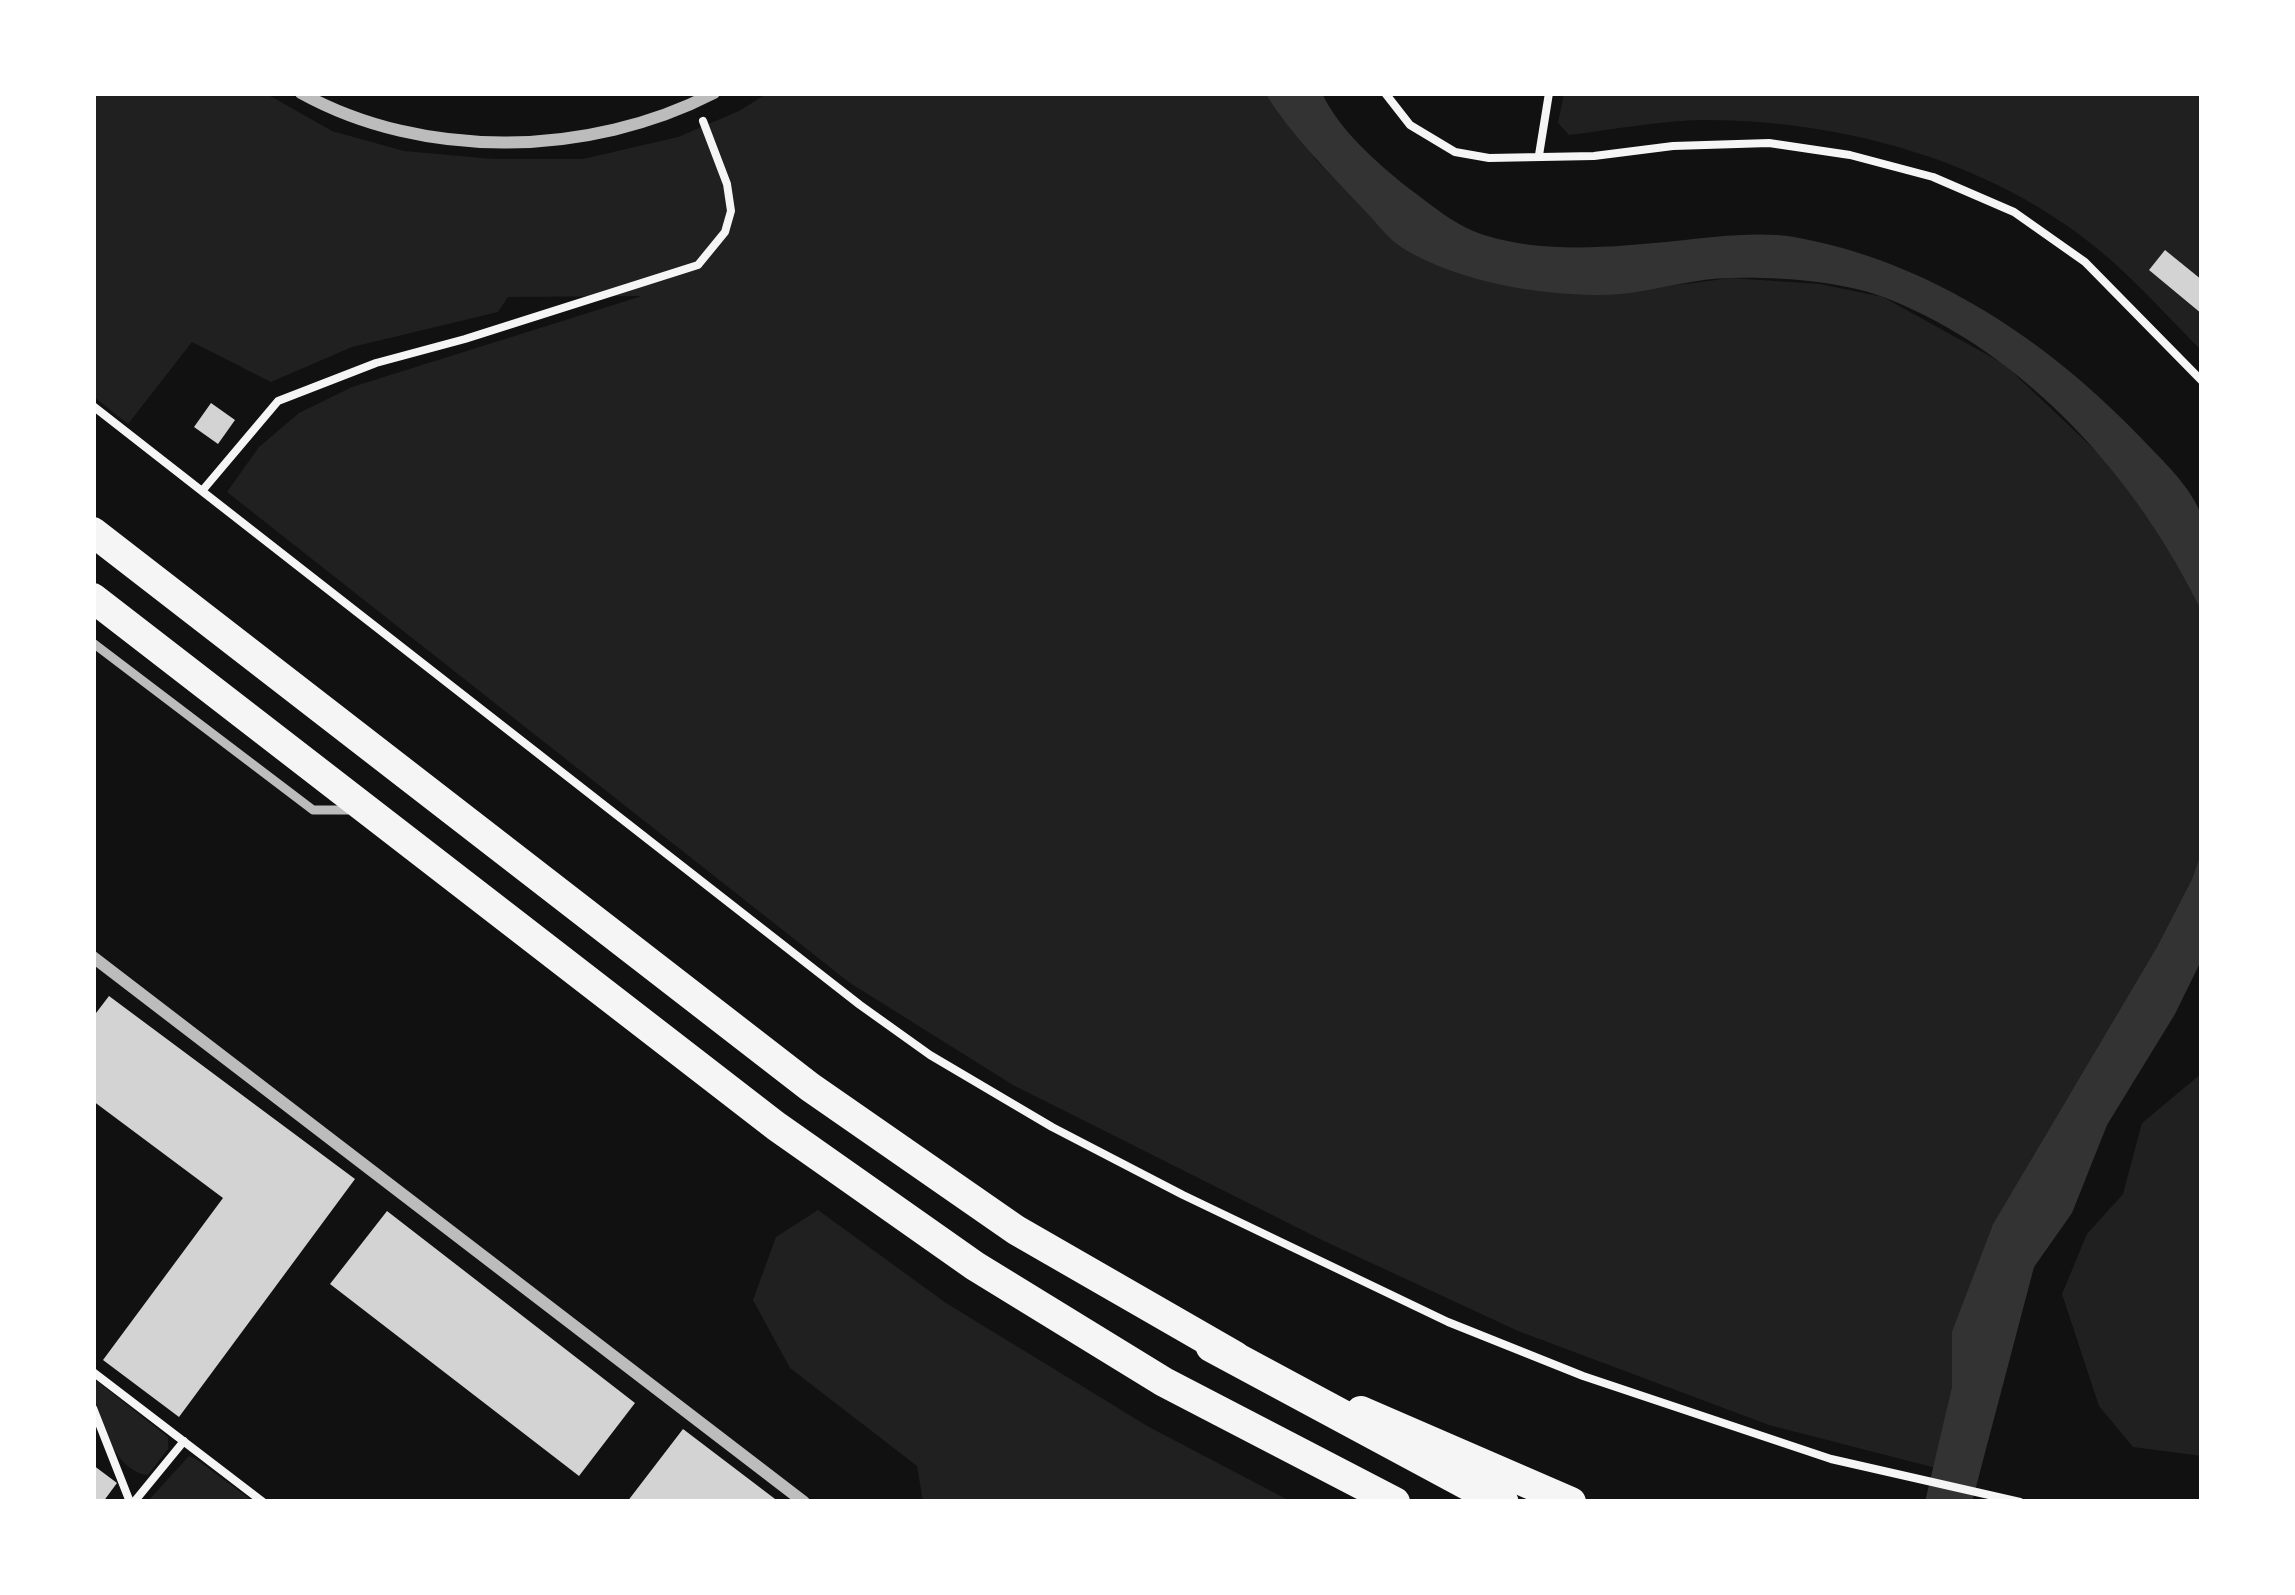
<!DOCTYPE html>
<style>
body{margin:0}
#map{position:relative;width:2295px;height:1595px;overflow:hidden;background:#111;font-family:"Sofia Sans Condensed",sans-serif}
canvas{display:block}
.frame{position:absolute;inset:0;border:96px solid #fff;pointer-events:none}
</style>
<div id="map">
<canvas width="2295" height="1595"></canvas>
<div class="frame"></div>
</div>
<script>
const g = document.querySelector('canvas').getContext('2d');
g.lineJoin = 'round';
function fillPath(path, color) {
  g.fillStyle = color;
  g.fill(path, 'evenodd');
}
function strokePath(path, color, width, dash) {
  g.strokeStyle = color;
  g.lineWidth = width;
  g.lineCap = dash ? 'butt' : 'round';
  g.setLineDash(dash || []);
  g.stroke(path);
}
fillPath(new Path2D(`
 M93 93H265L332 131 404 151 493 159H583L678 137 739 111 768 93H1265L1317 161 1399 246 1600 295 1731 278 1820 284 1883 297 2004 364 2098 453 2141 505 2177 559 2202 612V851L2192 879 2157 947 1993 1224 1953 1332 1952 1387 1936 1468 1769 1425 1518 1331 1324 1241 1013 1085 850 983 227 492 259 447 299 413 352 387 642 296 508 297 498 312 352 347 271 382 192 342 128 424 93 396Z
 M1564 93H2202V351C2172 321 2143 289 2112 261 2003 164 1848 120 1705 120 1660 120 1613 130 1569 135L1558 123Z
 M2202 1073V1456L2133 1447 2099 1406 2062 1294 2087 1234 2123 1194 2142 1123Z
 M818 1210 946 1303 1149 1427 1292 1502H923L917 1466 790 1368 753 1300 776 1237Z
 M93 1378 168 1437V1449L148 1475C113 1472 93 1409 93 1378Z
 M189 1456 196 1459 254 1502H147Z`), '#202020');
fillPath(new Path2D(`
 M1265 93H1322C1339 130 1376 162 1407 187 1430 204 1457 227 1484 235 1543 254 1615 247 1675 241 1713 237 1757 231 1794 237 1930 261 2050 342 2143 440 2163 461 2189 485 2200 512 2209 532 2202 588 2202 612 2138 479 2026 353 1886 298 1841 281 1780 277 1732 278 1687 278 1642 296 1597 295 1532 294 1461 282 1404 249 1389 240 1377 223 1365 211 1330 174 1292 136 1265 93Z
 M2202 851V959L2175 1014 2107 1125 2072 1213 2034 1267 1972 1502H1925L1952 1387V1332L1993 1224 2157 947 2192 879Z`), '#333');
fillPath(new Path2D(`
 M2165 250 2202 280V314L2149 270Z
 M211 403 235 420 218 444 194 427Z
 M109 996 355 1179 179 1417 103 1360 223 1198 93 1101V1017Z
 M387 1211 635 1403 579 1476 330 1284Z
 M683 1429 779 1502H627Z
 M93 1465 117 1483 103 1502H93Z`), '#d3d3d3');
strokePath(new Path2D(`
 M1385 93 1410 125 1455 152 1489 158 1594 156 1673 146 1769 143 1850 155 1933 177 2014 212 2085 262 2202 381
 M1539 155 1549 93
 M93 406 860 1005 930 1055 1052 1127 1183 1195 1448 1322 1583 1376 1831 1459 2020 1502
 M202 491 278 401 376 363 465 339 698 265 725 232 731 211 727 184 703 121
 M93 1372 263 1502
 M93 1408 130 1502
 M134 1502 184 1441`), '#f5f5f5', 8);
strokePath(new Path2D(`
 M93 643 313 810H352`), '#bcbcbc', 9);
strokePath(new Path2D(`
 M301 93C424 161 590 157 714 93
 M93 957 804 1502`), '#bcbcbc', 12);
strokePath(new Path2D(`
 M93 532 810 1087 1016 1230 1235 1356
 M93 598 776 1126 975 1266 1164 1382 1395 1502
 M1361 1411 1571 1502`), '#f5f5f5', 30);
strokePath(new Path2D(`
 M1212 1346 1502 1502`), '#f5f5f5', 33);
</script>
